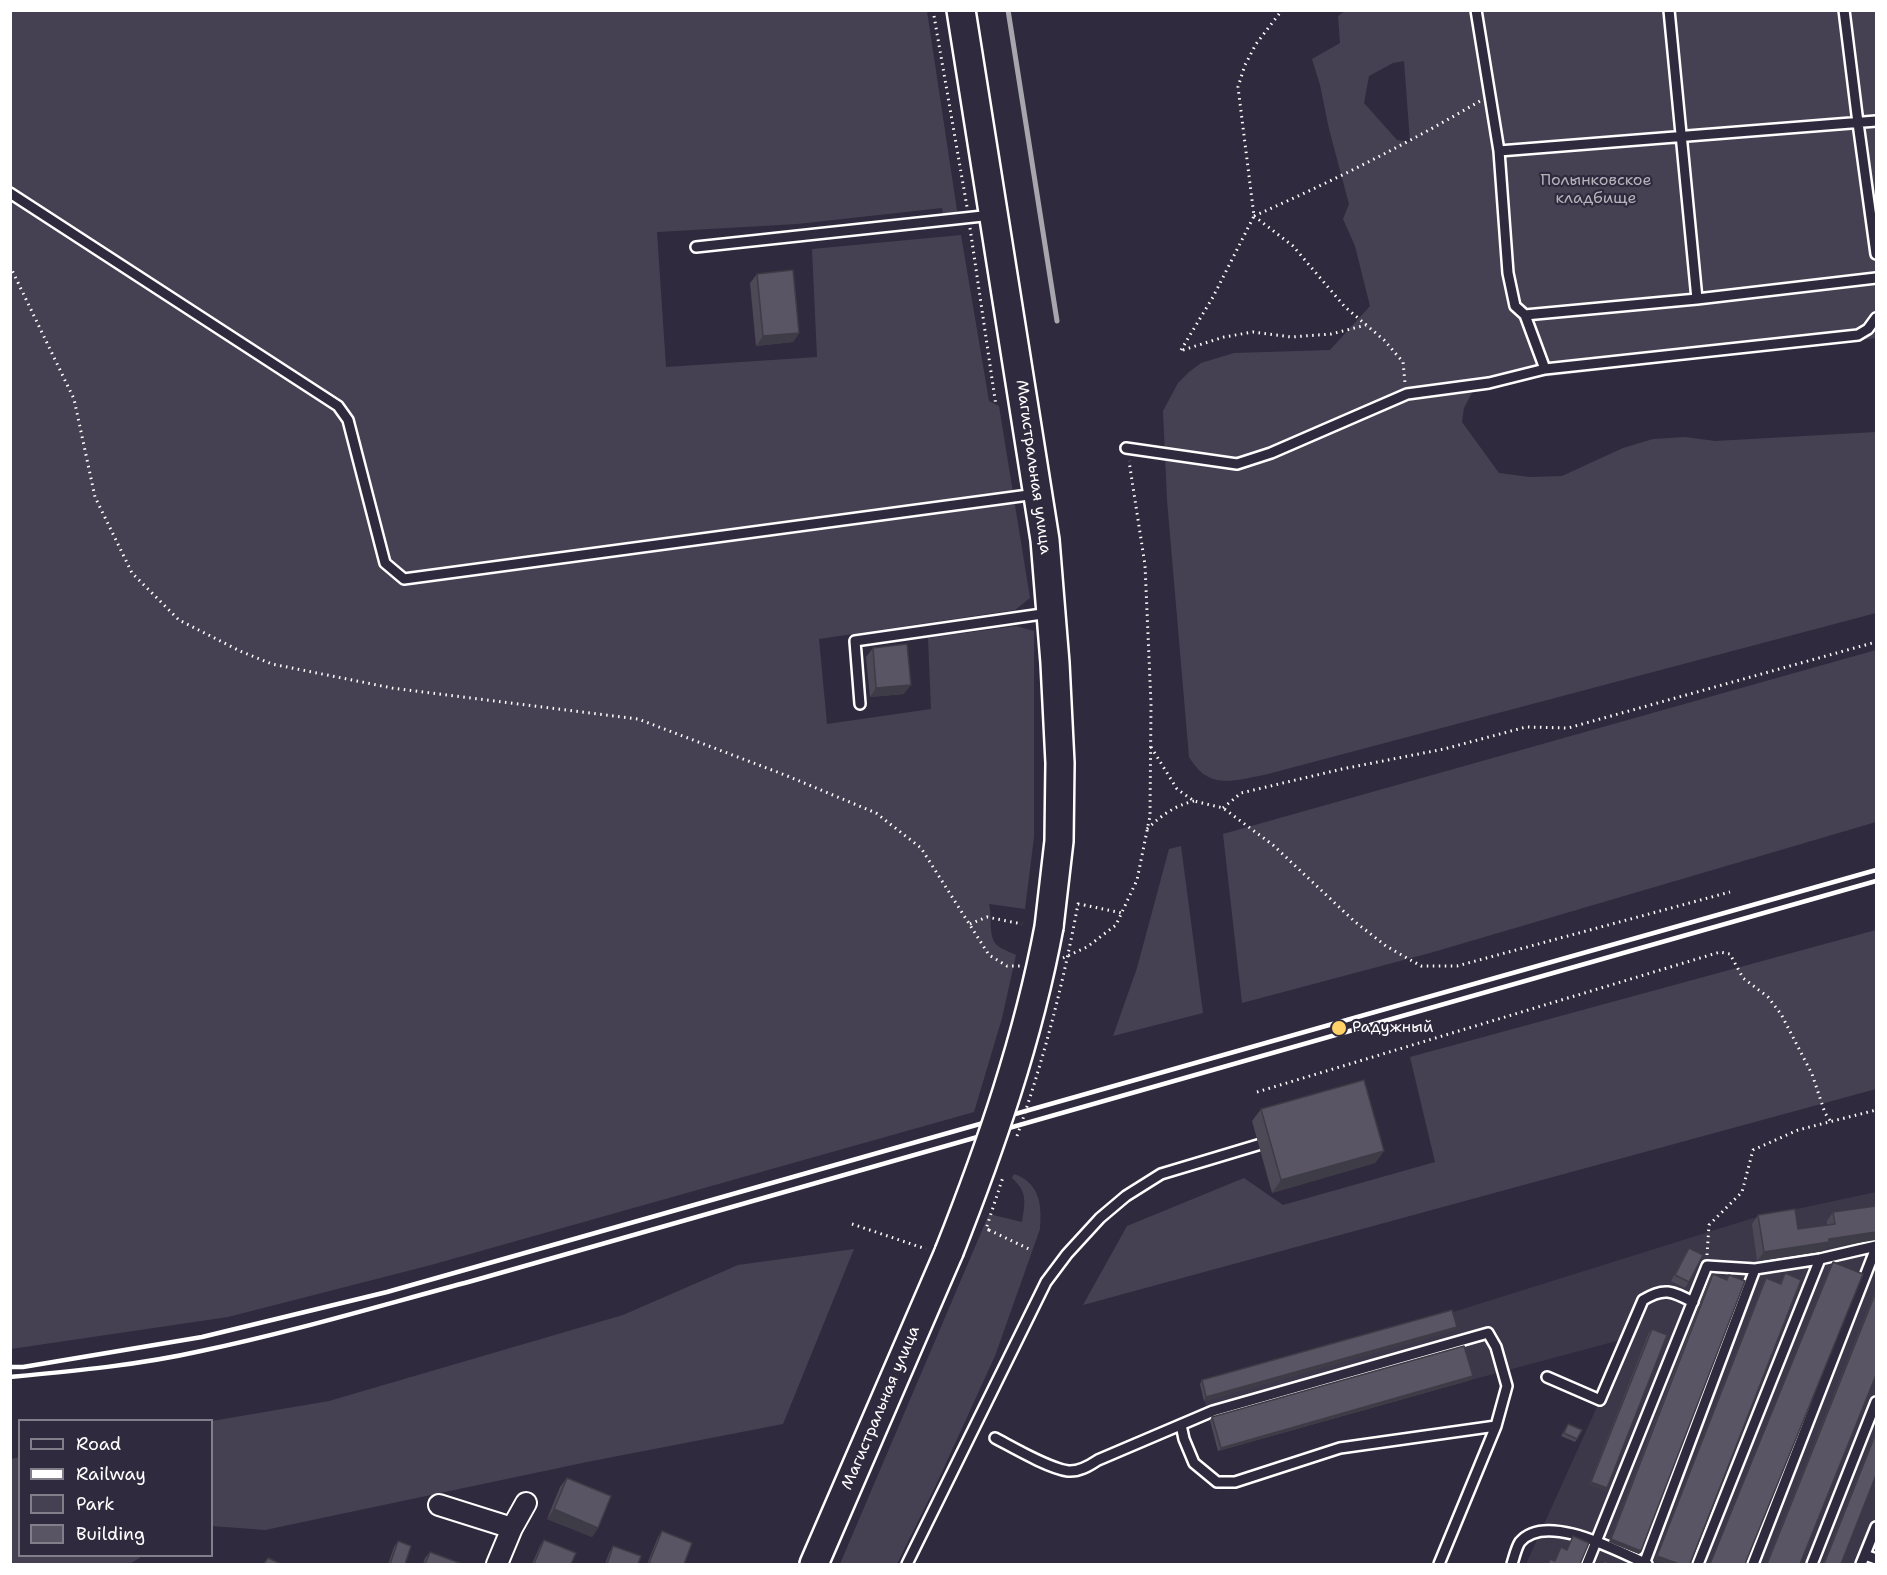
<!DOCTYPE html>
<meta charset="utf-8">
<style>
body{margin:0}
#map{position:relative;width:1887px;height:1575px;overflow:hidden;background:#2f2a3d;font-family:"Shantell Sans",sans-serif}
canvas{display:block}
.frame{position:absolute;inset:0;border:12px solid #fff;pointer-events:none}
.legend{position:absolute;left:18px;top:1419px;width:195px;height:138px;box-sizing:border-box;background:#2f2a3d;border:2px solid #827f8b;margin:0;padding:8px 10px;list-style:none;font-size:18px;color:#fff}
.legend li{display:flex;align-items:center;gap:12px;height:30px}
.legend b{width:30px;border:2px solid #827f8b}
</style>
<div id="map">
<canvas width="1887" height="1575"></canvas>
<div class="frame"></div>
<ul class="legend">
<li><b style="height:8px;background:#2f2a3d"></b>Road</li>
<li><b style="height:8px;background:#fff"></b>Railway</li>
<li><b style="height:16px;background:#464152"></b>Park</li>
<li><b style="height:16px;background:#595564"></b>Building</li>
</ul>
</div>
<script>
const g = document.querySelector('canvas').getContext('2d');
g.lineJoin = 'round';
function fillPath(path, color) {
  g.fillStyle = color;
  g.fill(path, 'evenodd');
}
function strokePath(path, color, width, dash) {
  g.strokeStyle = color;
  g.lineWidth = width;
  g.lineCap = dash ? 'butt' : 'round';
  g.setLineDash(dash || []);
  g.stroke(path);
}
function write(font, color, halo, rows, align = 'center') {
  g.font = font + ' "Shantell Sans",sans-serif';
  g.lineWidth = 4.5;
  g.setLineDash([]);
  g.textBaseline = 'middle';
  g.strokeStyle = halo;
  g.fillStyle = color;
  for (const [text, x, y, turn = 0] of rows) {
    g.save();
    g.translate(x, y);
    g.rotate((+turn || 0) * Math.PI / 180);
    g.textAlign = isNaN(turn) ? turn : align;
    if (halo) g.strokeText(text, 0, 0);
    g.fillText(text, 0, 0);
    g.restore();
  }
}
fillPath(new Path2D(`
 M1876 1192V1564H1526L1628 1338 1471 1380 1218 1451 1200 1384 1450 1313 1750 1219Z`), '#3c3749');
fillPath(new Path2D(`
 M11 11H927L958 217 944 219 942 208 797 224 657 232 666 367 817 357 812 249 961 235 989 401 999 406 1030 598 1015 610 819 639 827 724 931 709 928 638 1016 626 1034 631V837L1025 909 989 904C993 918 987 937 998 946 1003 950 1011 952 1016 955L1002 1018 974 1112 431 1265 228 1317 11 1349Z
 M1345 11H1876V338L1476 385 1464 408 1462 422 1499 473 1530 477 1562 476 1623 448 1653 439 1685 437 1715 441 1876 432V613L1264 775C1231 781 1209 790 1189 757L1167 500 1163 411 1178 383 1189 372 1201 363 1234 353 1330 350 1370 306 1355 246 1343 219 1349 204 1329 129 1320 85 1312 59 1340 43 1338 16ZM1404 61 1410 142 1397 140 1364 103 1369 76 1393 63Z
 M1876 650V822L1430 953 1242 1003 1223 834Z
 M1181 846 1203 1013 1113 1036 1137 968 1169 849Z
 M1876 930V1089L1083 1305 1127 1226 1244 1178 1283 1205 1435 1162 1410 1057Z
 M1014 1174C1040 1183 1042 1205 1040 1229L995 1356 936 1485 897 1564H840L989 1214 1022 1222C1025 1203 1028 1192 1012 1178Z
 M854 1249 783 1424 587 1462 265 1530 212 1526V1421L329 1401 623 1315 738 1265Z
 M19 1457 20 1556H142L130 1564H11V1459Z`), '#464152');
strokePath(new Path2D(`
 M1008 10 1057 321`), '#a7a6ad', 5);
const lane = new Path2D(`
 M1476 10 1499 151 1508 273 1515 306 1525 315 1545 369 1858 335 1868 329 1876 318
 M1669 10 1697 299
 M1844 10 1858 123 1876 254
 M1499 151 1876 121
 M10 193 338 406 348 420 385 563 404 579 1036 494
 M696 247 992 215
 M1525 315 1697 299 1876 278
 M1126 448 1237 464 1271 453 1407 394 1489 383 1545 369
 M860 704 855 641 1049 613
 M1547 1377 1600 1400 1643 1300C1664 1287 1672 1291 1693 1302
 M1181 1425 1184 1439 1194 1463 1217 1482H1235L1340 1448 1496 1426
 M995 1438C1014 1448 1048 1468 1068 1471 1079 1472 1089 1466 1098 1460L1213 1411 1488 1333 1496 1347 1507 1386 1496 1426 1439 1564
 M1865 1555 1876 1559
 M907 1564 1046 1282 1067 1254 1100 1218 1126 1196 1161 1174 1271 1141
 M1512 1564C1514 1558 1516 1548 1520 1542 1546 1511 1619 1552 1647 1564
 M1587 1564 1707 1266 1755 1269 1820 1259 1876 1246
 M1644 1564 1755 1269
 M1698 1564 1820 1259
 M1753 1564 1876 1248
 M1812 1564 1876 1402
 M1861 1564 1876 1527`);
const street = new Path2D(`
 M439 1505 512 1528
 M497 1564 512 1528 526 1503`);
const secondary = new Path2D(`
 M961 10 1045 540 1055 663 1060 763 1059 841 1049 927
 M814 1564 949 1252`);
strokePath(lane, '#fff', 14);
strokePath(street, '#fff', 24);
strokePath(secondary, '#fff', 32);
strokePath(new Path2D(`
 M933 10 967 207
 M1254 216C1331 182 1407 144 1480 101
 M1254 216 1293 246 1345 307 1384 340 1403 362 1405 383
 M970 228 996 406
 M10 266 74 399 95 497 132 573 179 620 240 651 272 664 392 688 638 719 785 775 876 813 921 848 989 955 1007 966H1020
 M1181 350 1213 297 1254 216 1238 87 1245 65 1256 44 1282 10
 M1183 350 1224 337 1253 332 1291 337 1331 334 1366 325
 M1151 747 1177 789 1194 801 1223 808 1273 845 1354 921 1386 946 1421 966H1457L1730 892
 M1223 808 1241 793 1342 769 1444 749 1526 727 1568 728 1876 642
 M1147 829C1162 815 1174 806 1194 801
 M1084 905 1122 913
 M970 924 987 917 1022 924
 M1063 958 1087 947 1116 925 1137 880 1150 816 1151 704 1145 565 1129 461
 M1257 1092 1720 952 1730 954 1743 978 1768 997 1781 1014 1812 1074 1825 1113 1831 1122
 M852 1224 926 1249
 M989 1230 1031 1250
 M1707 1255 1709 1225 1742 1192 1753 1150 1798 1130 1876 1110`), '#fff', 3, [1.5, 4.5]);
strokePath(lane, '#2f2a3d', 9);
strokePath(street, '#2f2a3d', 20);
strokePath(secondary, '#2f2a3d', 27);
strokePath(new Path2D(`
 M10 1367H23L202 1337 387 1292 1876 870
 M10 1377C74 1371 139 1365 201 1351 292 1332 382 1305 472 1281L1876 881`), '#fff', 4.5);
const secondaryBridge = new Path2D(`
 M949 1252C991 1146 1028 1039 1049 927`);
strokePath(secondaryBridge, '#fff', 32, []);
strokePath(new Path2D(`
 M1017 1136C1044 1059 1063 985 1078 904L1084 905
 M989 1230 986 1229 1003 1177`), '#fff', 3, [1.5, 4.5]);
strokePath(secondaryBridge, '#2f2a3d', 27);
fillPath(new Path2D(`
 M757 274 799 333 793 342 756 346 750 283Z
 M873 648 904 694 870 697 866 657Z
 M1261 1109 1384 1151 1375 1163 1272 1193 1252 1121Z
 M1876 1206 1825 1248 1823 1251 1757 1261 1752 1224 1758 1215 1798 1229 1827 1225V1221L1833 1212Z
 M1689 1248V1282L1685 1288 1671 1281 1685 1254Z
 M1833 1262 1745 1564H1710L1831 1265Z
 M1785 1273 1690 1564H1669L1655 1559 1764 1281 1766 1278 1780 1283Z
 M1713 1274 1726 1279 1729 1275 1641 1551 1639 1554 1609 1542 1710 1277Z
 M1876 1289V1375L1800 1564H1766Z
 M1457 1327 1455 1330 1204 1401 1200 1384 1202 1380Z
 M1652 1329 1607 1488 1605 1491 1589 1485 1649 1332Z
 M1471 1380 1218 1451 1210 1420 1212 1417Z
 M1568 1424 1577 1439 1575 1442 1561 1436Z
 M1876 1431V1475L1841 1564H1823Z
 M567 1478 598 1528 592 1537 547 1519 560 1487Z
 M662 1531 684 1564H647L658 1537Z
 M544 1540 571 1564H532L540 1546Z
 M398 1541 405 1564H388L394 1547Z
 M613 1546 638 1564H605L609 1553Z
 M430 1552 462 1564H423L425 1558Z`), '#4d4956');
fillPath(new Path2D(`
 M799 333 793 342 756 346 763 336Z
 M911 685 904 694 870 697 876 688Z
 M1384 1151 1375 1163 1272 1193 1281 1180Z
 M1876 1232V1240L1825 1248 1823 1251 1757 1261 1764 1252 1829 1239Z
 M1457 1327 1455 1330 1204 1401 1206 1397Z
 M1473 1376 1471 1380 1218 1451 1221 1448Z
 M1591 1482 1607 1488 1605 1491 1589 1485Z
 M554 1509 598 1528 592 1537 547 1519Z
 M1611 1539 1641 1551 1639 1554 1609 1542Z
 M1657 1556 1679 1564H1669L1655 1559Z`), '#3e3c46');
const building = new Path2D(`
 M793 270 799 333 763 336 757 274Z
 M907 644 911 685 876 688 873 648Z
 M1364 1080 1384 1151 1281 1180 1261 1109Z
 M1876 1206V1232L1829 1239V1242L1764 1252 1758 1215 1795 1209 1798 1229 1835 1224 1833 1212Z
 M1689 1248 1703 1255 1689 1282 1675 1275Z
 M1833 1262 1863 1274 1745 1564H1710Z
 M1785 1273 1801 1280 1690 1564H1679L1657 1556 1766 1278 1781 1284Z
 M1713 1274 1727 1280 1729 1275 1745 1281 1641 1551 1611 1539Z
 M1876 1292V1375L1800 1564H1767Z
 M1452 1310 1457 1327 1206 1397 1202 1380Z
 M1652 1329 1667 1335 1607 1488 1591 1482Z
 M1464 1346 1473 1376 1221 1448 1212 1417Z
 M1568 1424 1582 1430 1577 1439 1564 1433Z
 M1876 1433V1475L1841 1564H1824Z
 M567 1478 611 1496 598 1528 554 1509Z
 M662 1531 692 1543 684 1564H653L649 1563Z
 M1573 1536 1589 1543 1580 1564H1548L1550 1559 1555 1561 1561 1547 1567 1550Z
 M544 1540 576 1553 571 1564H534Z
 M398 1541 411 1546 405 1564H390Z
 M613 1546 641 1556 638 1564H607Z
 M430 1552 462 1564H425Z
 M268 1558 281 1564H264Z
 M1604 1561 1612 1564H1603Z`);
fillPath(building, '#595564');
strokePath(building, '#3e3c46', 1.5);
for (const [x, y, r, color] of [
 [1339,1028,8,"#ffd166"]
]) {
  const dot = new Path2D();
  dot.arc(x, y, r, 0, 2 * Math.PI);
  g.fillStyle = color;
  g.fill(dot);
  strokePath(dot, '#2f2a3d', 2);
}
write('16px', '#b5b3ba', '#2f2a3d', [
 ["Полынковское",1596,181],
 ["кладбище",1596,199]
]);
write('16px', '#fff', '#2f2a3d', [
 ["Магистральная улица",1033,467,82],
 ["Магистральная улица",881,1408,-67]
]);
write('16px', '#fff', '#2f2a3d', [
 ["Радужный",1352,1028]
], 'left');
</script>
